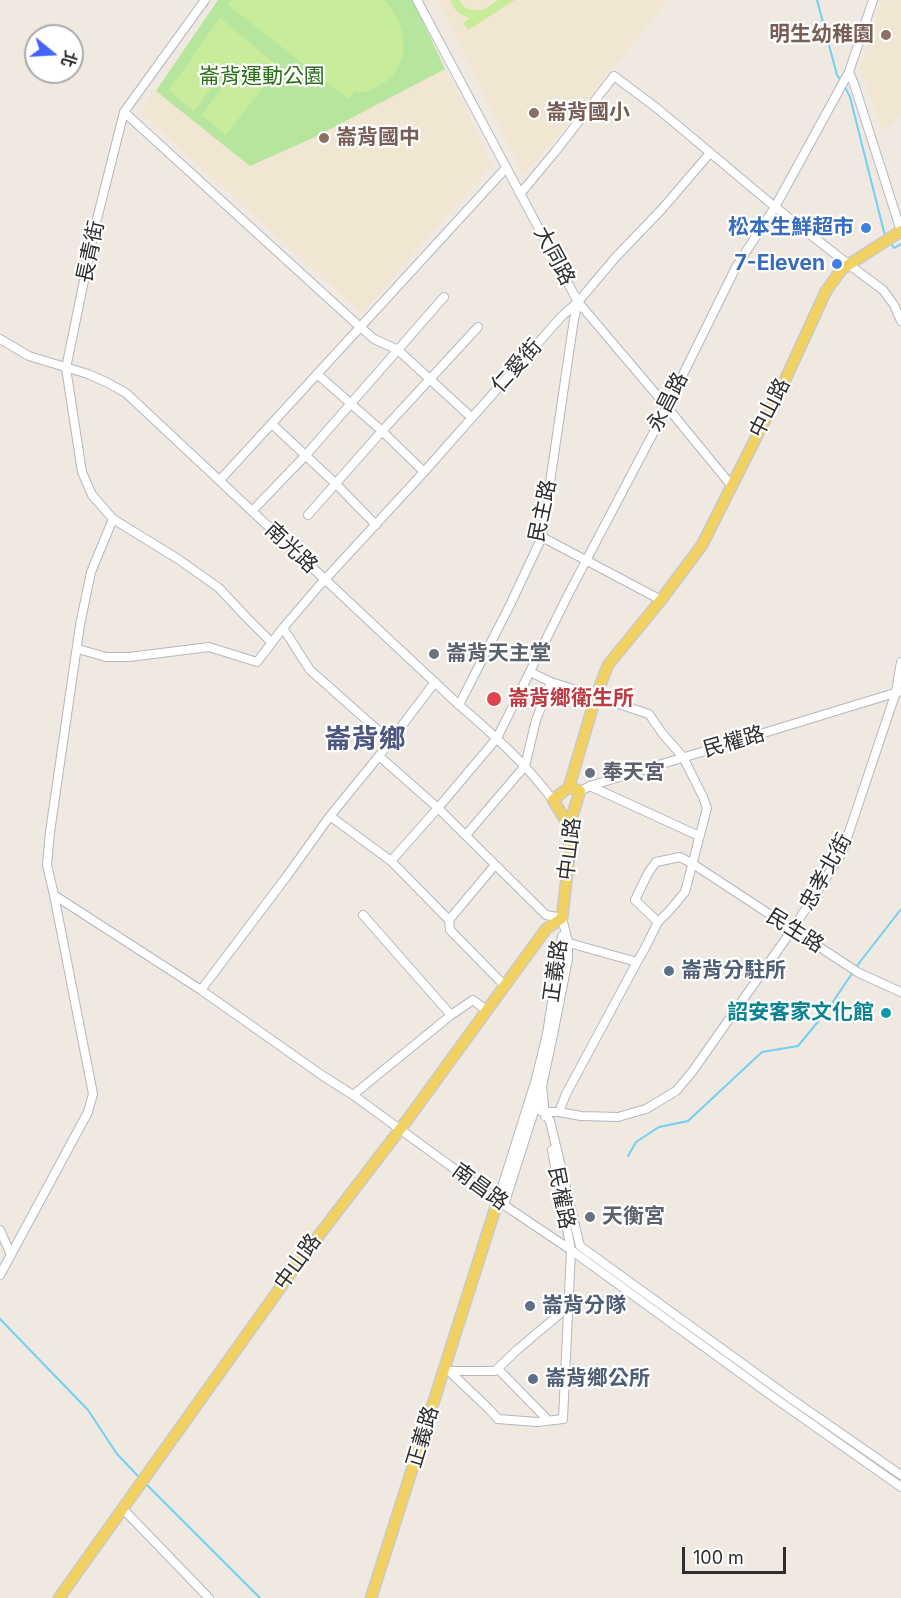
<!DOCTYPE html>
<meta charset="utf-8">
<style>
body{margin:0}
#map{position:relative;width:901px;height:1598px;overflow:hidden;background:#efe9e1;font-family:Inter,"Noto Sans TC",sans-serif}
canvas{display:block}
.north{position:absolute;left:24px;top:24px;width:60px;height:60px;box-sizing:border-box;background:#fff;border:2px solid #ababab;border-radius:50%;rotate:108deg;font-size:16px;font-weight:700;line-height:24px;text-align:center;color:#2e2e2e}
.north::after{content:'';display:block;margin:auto;width:21px;height:27px;background:#4264fb;clip-path:polygon(50% 0,100% 100%,50% 72%,0 100%)}
.scale{position:absolute;left:682px;top:1547px;width:104px;height:27px;box-sizing:border-box;border:3px solid #2e2e2e;border-top:0;padding-left:8px;font-size:18px;line-height:21px;white-space:nowrap;color:#2e2e2e;-webkit-text-stroke:4px #fff;paint-order:stroke}
</style>
<div id="map">
<canvas width="901" height="1598"></canvas>
<div class="north">北</div>
<div class="scale">100 m</div>
</div>
<script>
const g = document.querySelector('canvas').getContext('2d');
g.lineJoin = 'round';
function fillPath(path, color) {
  g.fillStyle = color;
  g.fill(path, 'evenodd');
}
function strokePath(path, color, width, dash) {
  g.strokeStyle = color;
  g.lineWidth = width;
  g.lineCap = dash ? 'butt' : 'round';
  g.setLineDash(dash || []);
  g.stroke(path);
}
function write(font, color, halo, rows, align = 'center') {
  g.font = font + ' Inter,"Noto Sans TC",sans-serif';
  g.lineWidth = 4.5;
  g.setLineDash([]);
  g.textBaseline = 'middle';
  g.strokeStyle = halo;
  g.fillStyle = color;
  for (const [text, x, y, turn = 0] of rows) {
    g.save();
    g.translate(x, y);
    g.rotate((+turn || 0) * Math.PI / 180);
    g.textAlign = isNaN(turn) ? turn : align;
    if (halo) g.strokeText(text, 0, 0);
    g.fillText(text, 0, 0);
    g.restore();
  }
}
fillPath(new Path2D(`
 M218 0H409L464 105 492 165 428 236 362 313 140 112Z
 M438 0H668L548 147 523 175Z
 M882 0H901V114L897 119 883 131 860 69Z`), '#f0e6d1');
fillPath(new Path2D(`
 M218 0H413L445 69 315 137 250 166 156 91Z`), '#b6e59e');
fillPath(new Path2D(`
 M232 0H384C409 25 413 69 377 87 370 91 363 93 355 91L348 99 228 5Z
 M450 0H459L465 8 474 10H480L485 9 498 0H515L468 30 463 23 470 18C459 15 454 10 450 0Z
 M220 18 279 67 226 135 202 115 226 82 219 78 194 111 168 90 193 58 192 56Z`), '#c9ec9a');
strokePath(new Path2D(`
 M817 0 837 75 842 82
 M845 87 850 97 884 232 887 237
 M890 242 894 248 901 244
 M856 967 901 909
 M628 1156 636 1142 659 1127 688 1121 762 1052 798 1046 826 1012 853 972
 M0 1319 88 1410 117 1454 139 1477
 M145 1483 260 1598`), '#75cff0', 2);
const minor = new Path2D(`
 M205 0 124 112 95 227 66 368 82 472 92 495 113 519 178 559 219 588 247 618 271 642
 M417 0 578 302 667 407 731 485
 M849 72 854 84 901 231
 M124 112 360 327 374 339 398 350 471 417
 M520 194 555 152 614 76 658 109 775 207 848 264 883 290 894 305 901 321
 M0 339 29 356 88 374 108 383 126 393 459 705C494 735 525 763 553 800
 M317 374 382 431 424 472
 M272 424 335 483 376 525
 M220 480 506 168
 M252 511 305 456 444 297
 M308 515 382 431 478 327
 M542 537 661 600
 M283 628 310 670 389 740
 M78 649 106 657H129L209 647 257 662 283 628 318 587 424 472 537 344 562 316 578 302 615 258 662 209 710 153
 M530 672 551 682 649 714 662 733 683 757 703 797 707 808 685 892 670 910 658 922 644 950 637 962 562 941
 M459 705 510 605 542 537 574 319 578 302
 M379 756 438 808 546 915 562 918
 M590 786 699 836
 M580 791 590 786 898 692
 M330 816 391 861 449 920
 M466 835 525 766 536 720 551 682
 M391 861 438 808 497 738 569 593 667 407 736 267 775 207 849 72 873 0
 M54 895 201 990 323 1076 353 1095 504 1205 571 1250 776 1399 901 1487
 M363 915 451 1015
 M449 920 450 930 505 986
 M449 920 495 865
 M658 922 635 900 648 873 656 862 680 857 693 864 859 973 901 992
 M201 990 287 876 330 816 379 756 435 682
 M536 1079 542 1086 545 1116
 M353 1095 451 1015 473 1000 487 1011
 M528 1107 544 1112H559L581 1116 618 1117 646 1109 676 1091 692 1072 792 930 842 853 896 692 901 662
 M544 1112 550 1121 580 1246 790 1398 901 1475
 M559 1112 566 1094 637 962
 M498 1200 536 1079 547 1034 562 936
 M504 1205 542 1086 553 1035 568 959V942L562 918
 M0 1230 11 1255
 M0 1275 88 1112 93 1094 54 895 47 865 50 832 80 625 91 572 113 519
 M498 1369 548 1420
 M449 1371H495L517 1350 568 1307
 M450 1372 488 1408 498 1419 537 1422 563 1419 571 1250 552 1150
 M123 1509 209 1598`);
const major = new Path2D(`
 M569 787 596 696 608 665 661 600 702 545 786 378 826 291 842 269 901 231
 M569 826 553 800 569 787
 M59 1598 300 1260 405 1123 546 929 562 918 570 849 569 826 580 791 569 787
 M371 1598 498 1200`);
strokePath(minor, '#b4b7c1', 10);
strokePath(major, '#c9c9c9', 13);
strokePath(minor, '#fff', 8);
strokePath(major, '#f2d163', 10);
for (const [x, y, r, color] of [
 [886,35,6,"#8d6e63"],
 [534,113,6,"#8d6e63"],
 [324,138,6,"#8d6e63"],
 [866,228,6,"#3f7fe0"],
 [837,264,6,"#3f7fe0"],
 [434,654,6,"#6b7280"],
 [494,699,8,"#e0444e"],
 [590,773,6,"#6b7280"],
 [669,971,6,"#5c6f8a"],
 [886,1013,6,"#0f9aa8"],
 [590,1217,6,"#6b7280"],
 [530,1306,6,"#5c6f8a"],
 [533,1379,6,"#5c6f8a"]
]) {
  const dot = new Path2D();
  dot.arc(x, y, r, 0, 2 * Math.PI);
  g.fillStyle = color;
  g.fill(dot);
  strokePath(dot, '#fff', 2);
}
write('bold 21px', '#785e54', '#fff', [
 ["明生幼稚園",874,35,"right"],
 ["崙背國小",546,113],
 ["崙背國中",336,138]
], 'left');
write('21px', '#2c6e1b', '#fff', [
 ["崙背運動公園",262,77]
]);
write('bold 21px', '#366cbe', '#fff', [
 ["松本生鮮超市",854,228],
 ["7-Eleven",825,264]
], 'right');
write('21px', '#2e2e2e', '#fff', [
 ["長青街",91,252,-78],
 ["大同路",554,256,62],
 ["仁愛街",517,366,-48],
 ["永昌路",668,402,-63],
 ["中山路",770,408,-63],
 ["民主路",543,511,-78],
 ["南光路",291,548,43],
 ["民權路",734,742,-16],
 ["中山路",570,849,-83],
 ["忠孝北街",826,872,-61],
 ["民生路",795,931,32],
 ["正義路",556,971,-82],
 ["南昌路",480,1187,36],
 ["民權路",561,1198,79],
 ["中山路",298,1262,-54],
 ["正義路",423,1437,-73]
]);
write('bold 21px', '#5b616d', '#fff', [
 ["崙背天主堂",446,654],
 ["奉天宮",602,773],
 ["天衡宮",602,1217]
], 'left');
write('bold 21px', '#be3a42', '#fff', [
 ["崙背鄉衛生所",508,699]
], 'left');
write('bold 21px', '#4e5e75', '#fff', [
 ["崙背分駐所",681,971],
 ["崙背分隊",542,1306],
 ["崙背鄉公所",545,1379]
], 'left');
write('bold 21px', '#0d838f', '#fff', [
 ["詔安客家文化館",874,1013]
], 'right');
write('bold 27px', '#4d5680', '#fff', [
 ["崙背鄉",365,740]
]);
</script>
